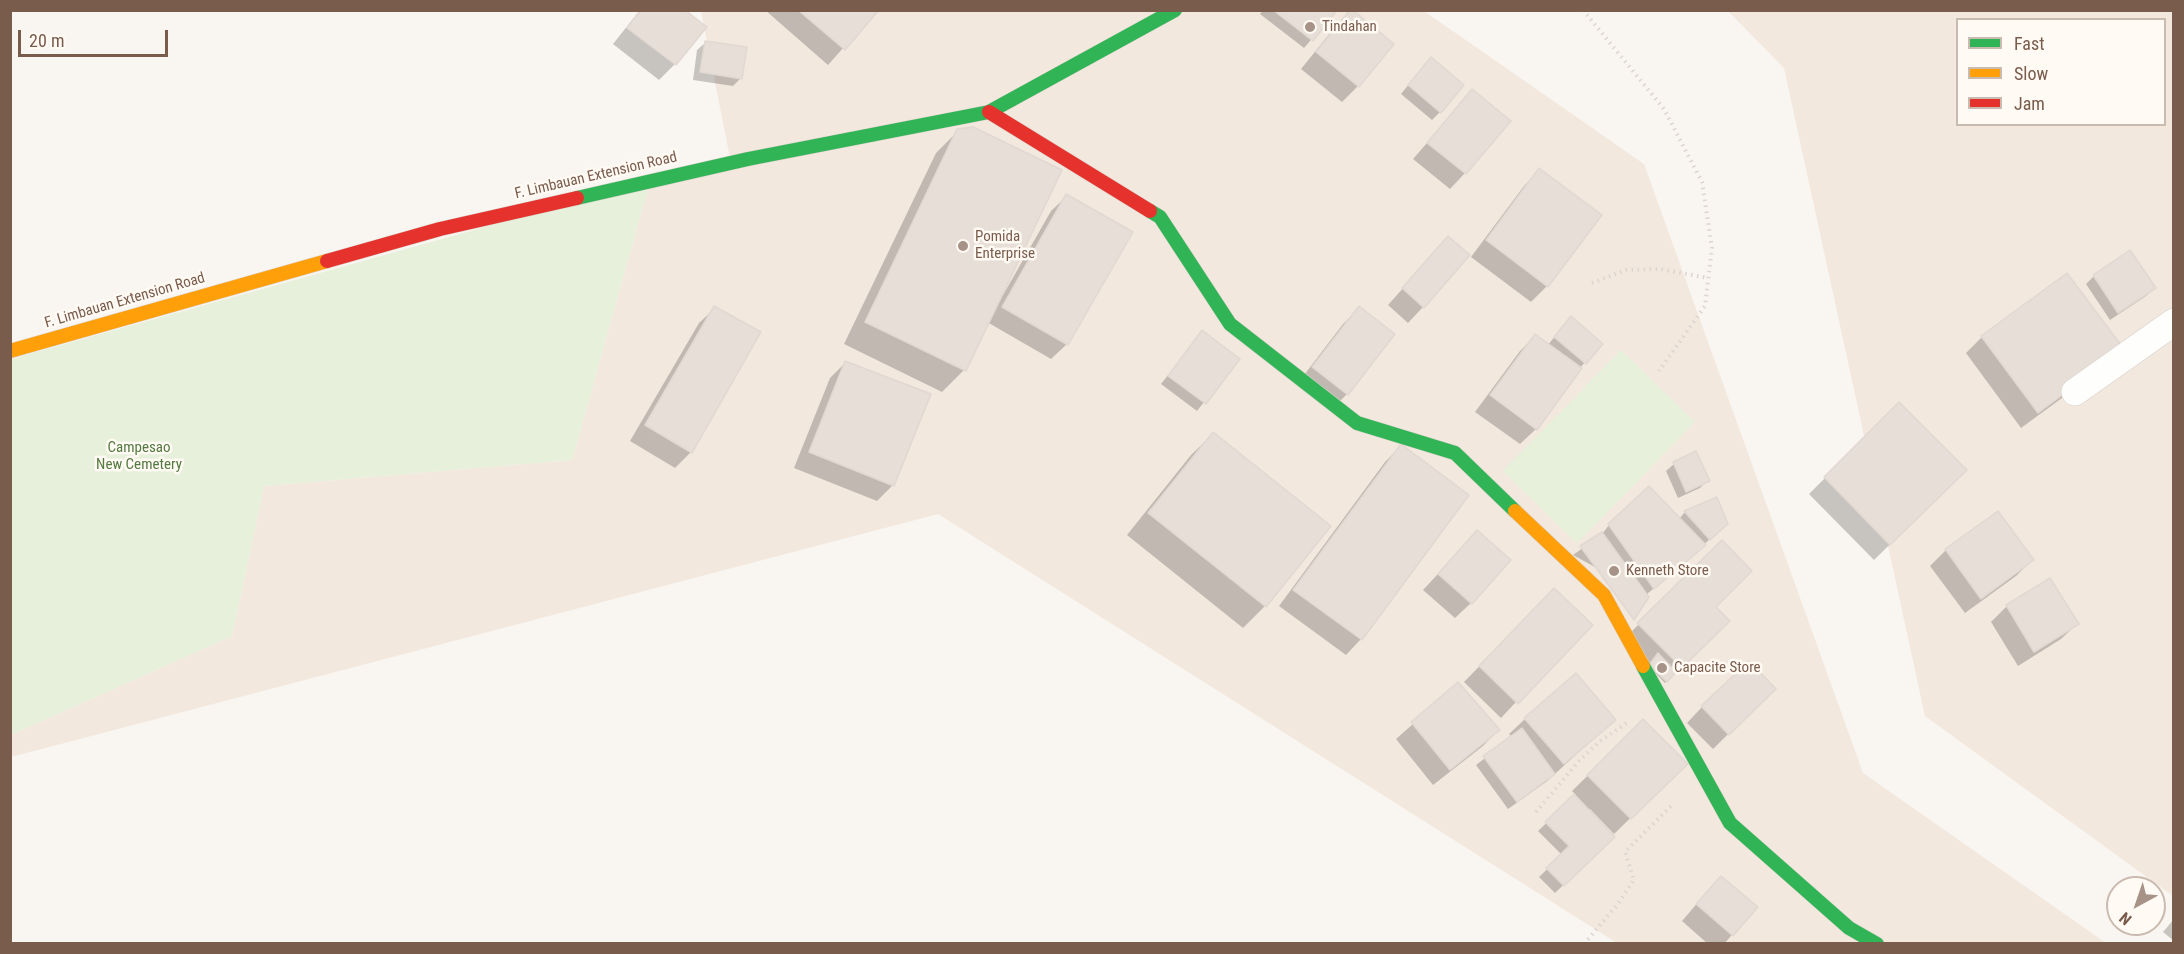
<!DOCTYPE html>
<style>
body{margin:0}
#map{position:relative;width:2184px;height:954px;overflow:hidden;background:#f9f5f0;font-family:"Roboto Condensed",sans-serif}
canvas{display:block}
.frame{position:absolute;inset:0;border:12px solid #7a5c4d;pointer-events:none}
.legend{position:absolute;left:1956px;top:18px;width:210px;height:108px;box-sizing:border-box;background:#fffaf3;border:2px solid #cabbb1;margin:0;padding:8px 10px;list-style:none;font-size:18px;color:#7a5c4d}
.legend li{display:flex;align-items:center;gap:12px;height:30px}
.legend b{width:30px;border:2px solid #cabbb1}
.north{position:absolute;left:2106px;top:876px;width:60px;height:60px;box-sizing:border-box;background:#fffaf3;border:2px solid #cabbb1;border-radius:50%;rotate:220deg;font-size:16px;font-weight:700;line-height:24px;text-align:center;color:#7a5c4d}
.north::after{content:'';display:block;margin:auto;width:21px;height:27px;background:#a69286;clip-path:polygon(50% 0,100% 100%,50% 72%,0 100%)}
.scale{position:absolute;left:18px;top:30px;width:150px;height:27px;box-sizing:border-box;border:3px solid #7a5c4d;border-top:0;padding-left:8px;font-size:18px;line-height:21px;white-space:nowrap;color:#7a5c4d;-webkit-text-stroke:4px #fffaf3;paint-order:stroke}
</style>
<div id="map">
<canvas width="2184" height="954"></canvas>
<div class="frame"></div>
<ul class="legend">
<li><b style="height:8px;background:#30b455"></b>Fast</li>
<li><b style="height:8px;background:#ff9f0a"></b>Slow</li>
<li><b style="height:8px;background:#e5322d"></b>Jam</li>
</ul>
<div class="north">N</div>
<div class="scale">20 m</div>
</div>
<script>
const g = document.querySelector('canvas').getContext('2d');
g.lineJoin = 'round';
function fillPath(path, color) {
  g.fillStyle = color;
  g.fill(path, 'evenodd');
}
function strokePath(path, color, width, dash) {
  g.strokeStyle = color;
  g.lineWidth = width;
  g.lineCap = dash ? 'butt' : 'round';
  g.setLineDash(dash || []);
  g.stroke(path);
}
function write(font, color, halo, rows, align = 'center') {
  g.font = font + ' "Roboto Condensed",sans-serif';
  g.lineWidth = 5;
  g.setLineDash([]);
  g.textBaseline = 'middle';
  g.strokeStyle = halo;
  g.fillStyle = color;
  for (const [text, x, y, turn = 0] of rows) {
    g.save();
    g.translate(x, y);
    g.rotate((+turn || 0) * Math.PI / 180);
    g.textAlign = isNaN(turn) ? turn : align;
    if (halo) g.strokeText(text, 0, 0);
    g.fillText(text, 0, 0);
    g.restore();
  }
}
fillPath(new Path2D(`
 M701 11H1424L1644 164 1863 773 2106 943H1617L938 514 11 757V735L232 636 264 486 572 460 650 181 731 163Z
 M1728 11H2173V896L1925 716 1784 68ZM1958 20H2164V124H1958Z`), '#f2e8de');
fillPath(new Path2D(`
 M650 181 572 460 264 486 232 636 11 735V359Z
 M1621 350 1695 422 1577 543 1503 471Z`), '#e7f0db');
fillPath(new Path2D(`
 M640 10H683L704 28 675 64 659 80 613 44Z
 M765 10H877L828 65Z
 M1263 10H1329L1333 14 1304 48 1260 14Z
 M1351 11 1392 44 1358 86 1342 102 1301 69 1335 27Z
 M705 43 741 78 733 86 693 80 697 50Z
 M1423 67 1440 112 1432 120 1401 94Z
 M1472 91 1465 173 1450 189 1413 159Z
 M958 131 1001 294 1003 295 1051 211 1067 196V344L1051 359 987 322 964 370 942 392 844 344 936 153Z
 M1540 170 1600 215 1547 286 1531 302 1471 257 1524 186Z
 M1448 238 1423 307 1408 323 1388 305Z
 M2129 252 2154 288 2146 296 2110 320 2086 284 2094 276Z
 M2066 275 2107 365 2021 428 1966 353 1982 337Z
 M715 308 691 452 675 468 630 441 699 323Z
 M1359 308 1347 394 1332 409 1298 383 1343 324Z
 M1563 326 1600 344 1580 368 1536 429 1520 444 1475 412 1520 351 1535 336 1548 345Z
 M1202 332 1238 359 1197 411 1161 384Z
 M846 362 893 485 877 501 794 468 830 378Z
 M1899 404 1965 470 1874 560 1809 494Z
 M1213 434 1329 526 1265 606 1243 628 1127 535 1191 455Z
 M1401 446 1467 495 1361 639 1346 655 1279 606 1385 462Z
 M1674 464 1708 480 1700 488 1678 498 1666 471Z
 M1685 512 1710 539 1646 595 1573 555 1602 534 1609 525 1679 519Z
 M1477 532 1471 603 1455 618 1423 590Z
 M1722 542 1714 607 1728 621 1665 683 1623 640Z
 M1946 550 2032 560 2016 576 1965 613 1930 566Z
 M2049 580 2077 624 2061 639 2018 666 1991 622 2007 606Z
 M1554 590 1516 702 1501 718 1464 682Z
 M1458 684 1498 730 1483 746 1433 785 1396 739Z
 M1774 689 1713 749 1687 723 1702 707Z
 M1525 719 1614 720 1546 782 1508 809 1476 765 1512 737 1509 734Z
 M1643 721 1686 764 1614 834 1590 809 1588 811 1613 837 1555 893 1539 877 1562 855 1538 831 1576 795 1572 791Z
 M1706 893 1756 907 1724 944H1708L1682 921Z
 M2174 919V941L2163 932Z`), '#0003');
const building = new Path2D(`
 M641 10H685L707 27 676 65 627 28Z
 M798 10H879L845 50Z
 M1273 10H1332L1335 13 1313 41Z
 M1350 10H1353L1394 44 1359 87 1316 52Z
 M705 41 747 47 742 79 700 72Z
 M1431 57 1464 85 1441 113 1408 85Z
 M1472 89 1511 121 1466 174 1427 143Z
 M973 127 1062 170 966 371 865 322 957 129Z
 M1539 168 1602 215 1548 287 1486 240Z
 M1066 194 1133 232 1068 345 1002 307Z
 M1448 236 1470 255 1424 308 1402 288Z
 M2130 250 2156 288 2118 313 2093 275Z
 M2067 273 2124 349 2038 413 1981 336Z
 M714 306 761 332 692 453 645 425Z
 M1359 306 1395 334 1348 395 1312 367Z
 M1571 316 1603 344 1586 364 1554 337Z
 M1202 330 1240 359 1206 404 1168 376Z
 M1535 334 1582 368 1537 430 1490 395Z
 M845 361 931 394 894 486 809 452Z
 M1899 402 1967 470 1890 545 1824 477Z
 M1213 432 1331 526 1266 607 1148 513Z
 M1401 444 1469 495 1362 640 1293 590Z
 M1696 451 1710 481 1686 492 1673 462Z
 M1649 486 1706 545 1654 589 1608 524Z
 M1717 497 1728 524 1710 540 1684 511Z
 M1998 511 2034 560 1981 599 1945 549Z
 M1477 530 1511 560 1472 604 1438 574Z
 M1602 532 1649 597 1634 620 1580 546Z
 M1722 540 1752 571 1716 607 1730 621 1682 668 1637 623Z
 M2050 578 2079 624 2034 652 2006 605Z
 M1554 588 1593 625 1518 704 1479 666Z
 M1658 653 1676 672 1667 682 1649 665Z
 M1749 661 1776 689 1729 735 1701 706Z
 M1576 673 1616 720 1564 764 1524 718Z
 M1458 682 1500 730 1450 770 1411 722Z
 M1643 719 1688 764 1631 819 1587 775Z
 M1522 728 1555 774 1517 802 1483 756Z
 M1574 794 1615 837 1564 886 1546 868 1569 846 1545 822Z
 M1721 876 1758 907 1733 936 1696 904Z`);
fillPath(building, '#e6ded7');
strokePath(building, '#e2d8d2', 1.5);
const lane = new Path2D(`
 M2075 392 2174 322`);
const fast = new Path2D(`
 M577 198 748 159 989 112 1175 10
 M1150 211 1160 217 1230 324 1357 423 1455 453 1515 511
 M1643 666 1730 823 1849 928 1877 944`);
const slow = new Path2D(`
 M10 351 327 261
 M1515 511 1604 595 1643 666`);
const jam = new Path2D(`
 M989 112 1150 211
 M327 261 440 229 577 198`);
strokePath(lane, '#d7d1cb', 28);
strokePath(fast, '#d9d2cb', 15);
strokePath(slow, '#d9d2cb', 15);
strokePath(jam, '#d9d2cb', 15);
strokePath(new Path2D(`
 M1583 10 1664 109 1702 182 1712 248 1705 306 1659 371
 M1592 283 1626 270 1660 269 1708 278
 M1536 812 1579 761 1600 741 1627 723
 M1584 944 1617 905 1634 880 1625 852 1671 806`), '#dcd5d0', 4, [1.5, 4.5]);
strokePath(lane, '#fefefd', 27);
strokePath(fast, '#30b455', 14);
strokePath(slow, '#ff9f0a', 14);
strokePath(jam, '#e5322d', 14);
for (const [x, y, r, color] of [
 [1310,27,6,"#a69286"],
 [963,246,6,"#a69286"],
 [1614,571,6,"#a69286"],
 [1662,668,6,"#a69286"]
]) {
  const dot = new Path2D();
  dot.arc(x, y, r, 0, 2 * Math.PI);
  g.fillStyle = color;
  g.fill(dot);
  strokePath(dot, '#fffaf3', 2);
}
write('15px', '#7a5c4d', '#fffaf3', [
 ["Tindahan",1322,27],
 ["Pomida",975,237],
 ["Enterprise",975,254],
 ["Kenneth Store",1626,571],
 ["Capacite Store",1674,668]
], 'left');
write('15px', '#7a5c4d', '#fffaf3', [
 ["F. Limbauan Extension Road",596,176,-13],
 ["F. Limbauan Extension Road",125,301,-16]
]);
write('15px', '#537a41', '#fffaf3', [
 ["Campesao",139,448],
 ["New Cemetery",139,465]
]);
</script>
